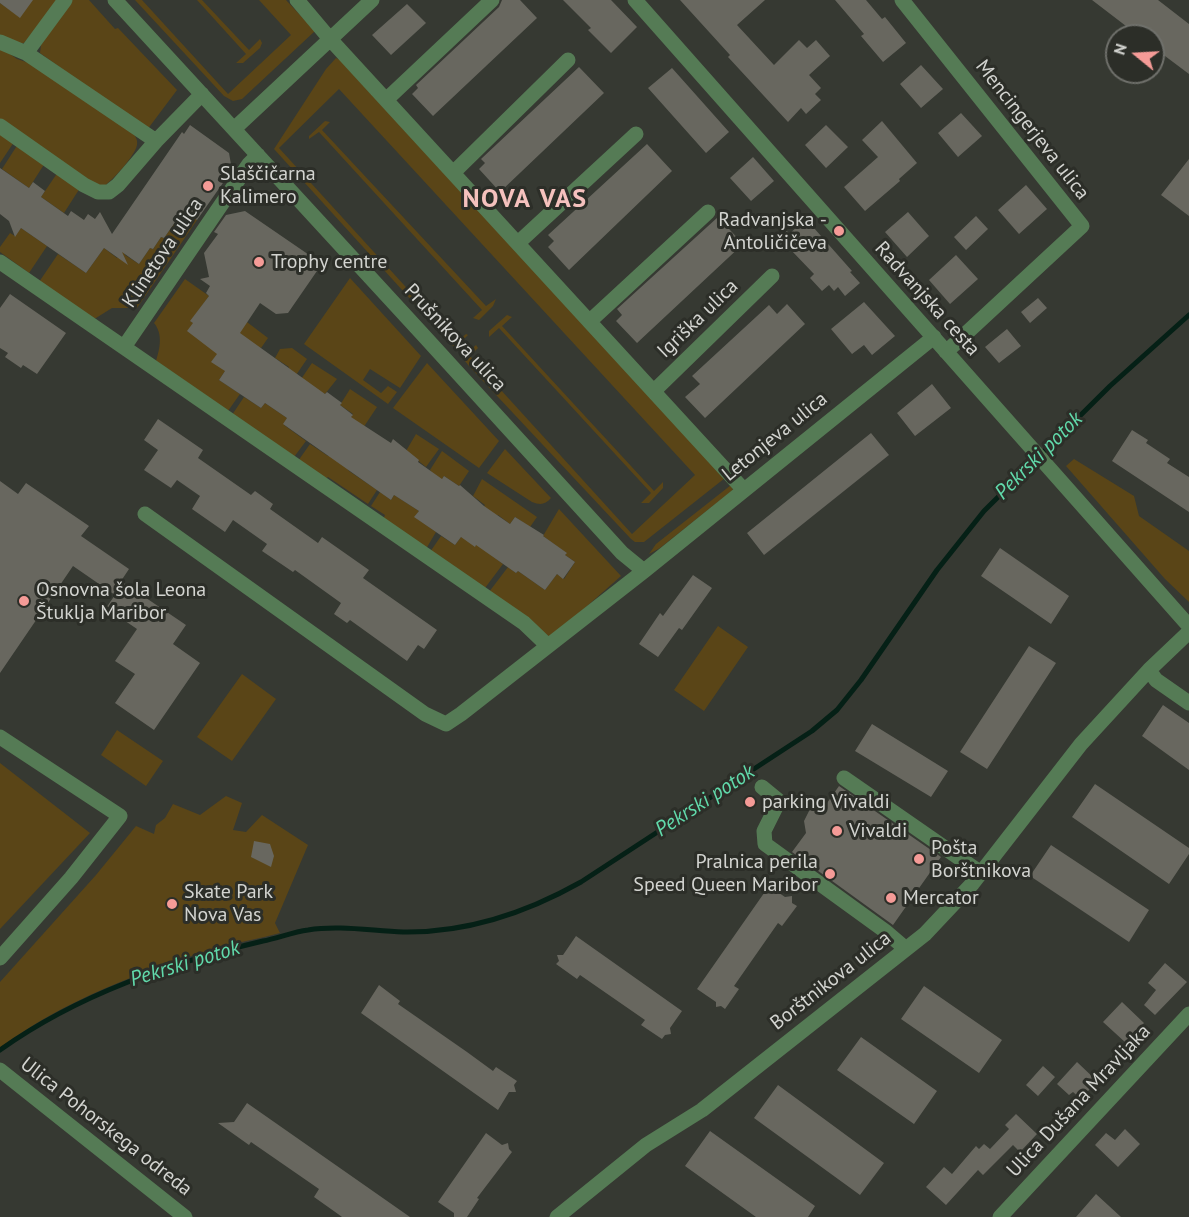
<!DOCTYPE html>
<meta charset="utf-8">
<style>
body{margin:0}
#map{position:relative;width:1189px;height:1217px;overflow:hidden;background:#363932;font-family:"PT Sans",sans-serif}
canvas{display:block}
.north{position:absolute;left:1105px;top:24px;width:60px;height:60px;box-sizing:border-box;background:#2c2e28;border:2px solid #6f706b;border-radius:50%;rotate:288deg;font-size:16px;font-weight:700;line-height:24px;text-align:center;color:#d3d4d0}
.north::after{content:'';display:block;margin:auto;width:21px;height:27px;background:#f59b97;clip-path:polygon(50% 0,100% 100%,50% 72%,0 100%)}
</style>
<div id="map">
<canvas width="1189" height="1217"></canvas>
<div class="north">N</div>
</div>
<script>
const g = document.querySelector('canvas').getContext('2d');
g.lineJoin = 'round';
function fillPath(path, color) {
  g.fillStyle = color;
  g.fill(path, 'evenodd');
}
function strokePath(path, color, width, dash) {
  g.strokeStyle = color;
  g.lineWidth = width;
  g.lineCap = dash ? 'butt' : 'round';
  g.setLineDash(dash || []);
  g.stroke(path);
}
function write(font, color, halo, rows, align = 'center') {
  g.font = font + ' "PT Sans",sans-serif';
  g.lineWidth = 6;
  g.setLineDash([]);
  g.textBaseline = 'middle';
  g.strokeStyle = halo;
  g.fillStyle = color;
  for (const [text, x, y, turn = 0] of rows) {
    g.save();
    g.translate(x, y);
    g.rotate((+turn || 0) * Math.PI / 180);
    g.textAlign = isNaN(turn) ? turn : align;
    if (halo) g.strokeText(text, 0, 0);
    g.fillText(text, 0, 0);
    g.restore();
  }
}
fillPath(new Path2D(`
 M24 0H60L24 43H12L0 38V3L20 17Z
 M69 0H89L115 29 118 28 177 90 147 130 40 53 41 45Z
 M135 0H142L228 94 291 35 259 0H286L315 31 242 99 233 101 224 96Z
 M197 0H202L249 50 260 39 262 43 260 48 243 63H236L246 54Z
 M0 47 17 59 32 64 132 132C135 136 138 139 137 145 135 156 112 181 103 187L92 185 0 122Z
 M336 58 340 60 725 478 644 542H635L631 539 469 366 465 361V355L476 345 478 348 470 356 632 534 695 475 339 89 279 148 456 342 466 334 468 335 456 347 453 346 274 149 326 69Z
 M325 121 330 122 322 130 486 306 496 299 493 306 479 320 473 318 482 310 319 132 309 139V136Z
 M0 132 14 142 0 163Z
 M18 144 45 163 29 188 2 169Z
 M58 172 80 188 64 213 41 197Z
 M183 211 197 220 137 308H112L96 318 92 319 39 282 58 254 86 273 104 248 117 258 123 250 125 255 139 264 150 248 153 249 161 237 164 238Z
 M21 228 47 246 29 273 0 252V247L10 233 15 236Z
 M350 278 421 356 400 388 370 369 363 380 381 393 388 386 397 392 388 404 304 344Z
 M185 279 209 296 191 321 222 347 225 371 219 380 240 394 228 411 156 361C160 348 163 334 154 323Z
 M507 315 512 317 502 326 654 491 663 482V488L649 503H641L651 493 499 328 489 337V331Z
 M243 319 268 338 261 348 232 334Z
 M292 348 307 359 292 381 284 375 289 367 275 358 280 349Z
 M312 363 337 379 325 394 297 385Z
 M427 363 499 441 479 468 393 408Z
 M350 389 377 407 363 428 350 418 353 414 340 405Z
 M244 397 261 408 265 403 287 418 284 425 306 441 294 457 232 415Z
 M416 434 439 449 426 467 406 451Z
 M310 444 328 456 333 449 349 471 377 490 368 504 328 477 325 479 298 461Z
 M505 449 551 498C545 505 540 505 532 502L487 473Z
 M442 451 469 471 459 486 444 476 440 482 430 470Z
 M1074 459 1134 496 1139 516 1189 551V602L1165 579 1066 466Z
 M482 479 537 517 530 527 515 517 510 524 498 515 494 520 481 511 485 505 473 496Z
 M731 485 733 490 660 548 649 554 656 544Z
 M380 492 391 500 394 495 419 511 415 517 436 532 426 549 383 520 385 515 371 506Z
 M559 509 621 576 551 638 489 592 508 567 516 573 518 571 545 590 557 574 564 579 575 562 565 555 566 553 543 536Z
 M441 536 455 545 461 537 480 540 491 555 503 564 485 588 430 552Z
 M718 626 748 647 704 711 674 690Z
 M242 674 276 699 232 761 197 737Z
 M117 730 163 761 146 786 101 755Z
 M0 763 90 833 0 929Z
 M226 796 242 803 233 830 246 832 262 815 308 845 275 923 280 933C259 939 238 942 217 948 144 970 60 1002 0 1048V982L96 875 136 826 154 834 156 825 165 818 173 804 200 815Z`), '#5a4517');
strokePath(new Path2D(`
 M0 1050C79 994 170 963 263 941 278 938 293 932 308 930 339 925 372 931 403 932 466 933 526 913 581 882L812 731 837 710 861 680 937 570 984 511 1110 386 1189 315`), '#052016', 5);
fillPath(new Path2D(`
 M0 0H33L20 18 0 3Z
 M502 0H520L537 18 433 116 412 94 418 88 416 85 499 7Z
 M563 0H611L637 27 611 53 588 30 591 28Z
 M680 0H765L737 25 774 65 799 40 807 48 816 40 830 56 809 75 821 88 815 94 821 100 806 114 801 108 788 122 728 57 730 55Z
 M835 0H866L882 19 885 17 906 43 883 62 861 36 864 34Z
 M1092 0H1158L1189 24V74L1153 47V36H1139Z
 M407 4 426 23 391 55 372 35Z
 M921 65 943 89 921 108 900 84Z
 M579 67 604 93 500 192 479 169 485 163 481 159Z
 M672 68 729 132 706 153 648 88Z
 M961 113 982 136 958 157 938 133Z
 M882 121 917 163 899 179 900 181 865 211 844 187 878 157 862 140Z
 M190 125 229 153 232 170 197 220 183 211 164 238 161 237 153 249 150 248 139 264 122 252 128 265 104 248 86 273 21 228 15 237 9 221 0 214V168L29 188 33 182 45 191 41 197 68 216 71 211 84 220 88 214 95 219 100 212 112 234 182 132 184 134Z
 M826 125 848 147 826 168 805 145Z
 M647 144 672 171 569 270 548 247 554 241 548 235Z
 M753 157 774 181 751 201 730 178Z
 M1189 159V216L1161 195Z
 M1026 185 1047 209 1019 234 998 210Z
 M245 211 315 259 317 271 288 313 276 314 260 303 240 333 325 394 327 392 342 403 340 405 353 415 351 417 391 443 393 439 419 460 418 462 442 479 444 476 459 486 460 485 484 506 510 524 515 517 544 535 543 536 567 553 565 555 575 562 563 579 557 574 545 590 518 571 516 573 476 545 475 547 461 537 455 545 414 517 419 511 394 495 391 500 283 424 287 418 265 403 261 408 219 380 225 371 211 362 217 354 187 331 193 323 190 321 209 296 206 293 210 286 200 279 209 277 204 253 218 234 214 232 226 215Z
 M908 212 929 236 907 257 885 232Z
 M976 216 988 229 966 250 954 237Z
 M718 217 743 244 637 343 616 321 622 315 617 309Z
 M806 219 852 271 850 272 860 283 845 296 838 287 834 291 829 285 822 291 810 278 814 274 790 249 786 252 775 241 787 231 789 234Z
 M956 255 978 279 950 304 929 280Z
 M10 294 66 333 37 374 23 365 21 368 5 357 8 353 0 348V308Z
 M1038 298 1047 308 1030 323 1021 312Z
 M864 302 895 336 872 355 864 345 852 354 831 329Z
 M787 304 805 324 705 418 685 397 700 384 692 376 769 305 777 314Z
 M1007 329 1021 346 999 363 985 347Z
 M932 384 951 408 915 436 897 413Z
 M158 419 203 450 198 458 251 495 255 491 273 504 270 509 318 543 322 537 369 570 363 578 437 630 424 649 418 645 407 661 350 620 347 623 334 614 341 603 295 570 293 572 262 551 267 544 233 520 225 532 192 509 200 496 177 480 171 488 144 470 158 450 144 440Z
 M1132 430 1148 440 1146 443 1170 459 1167 463 1189 477V512L1112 461Z
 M871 433 889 455 764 555 747 533Z
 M0 481 18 494 26 483 89 526 81 536 129 569 121 581 186 625 173 644 200 663 154 730 115 703 135 674 115 661 137 629 106 608 115 595 73 566 0 673Z
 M1000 548 1069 596 1051 624 981 576Z
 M693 575 712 588 682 630 679 628 658 657 639 644 660 613 663 616Z
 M1029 646 1056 663 987 769 960 752Z
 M1163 705 1189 723V770L1142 736Z
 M872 724 948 771 931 797 855 751Z
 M1095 784 1189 848V854L1169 884 1072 817Z
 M839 786 941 857 893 925 792 852 806 833 804 821 810 809 815 805 827 803Z
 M254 841 270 844 274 856 271 867 251 857Z
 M1051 845 1149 910 1129 942 1030 876Z
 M769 886 785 897 792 896V903L797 906 782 926 778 923 734 986 739 989 725 1009 721 1006 716 1007V1002L697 989Z
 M576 936 682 1011 670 1028 671 1034 665 1035 662 1039 641 1025 645 1020 580 975 577 979 556 964 559 961 557 955H563Z
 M1165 963 1187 982 1155 1015 1144 1005 1156 990 1148 983Z
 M379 985 400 1001 398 1004 467 1052 493 1071 496 1067 517 1081 514 1085 516 1092H509L498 1110 361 1013Z
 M924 986 1002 1040 979 1073 901 1019Z
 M1122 1002 1144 1023 1126 1043 1103 1022Z
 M861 1037 937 1091 914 1124 837 1070Z
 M1077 1062 1097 1081 1081 1099 1073 1092 1069 1095 1057 1084Z
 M1043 1066 1055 1077 1038 1096 1026 1085Z
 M778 1085 884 1163 860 1195 754 1118Z
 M247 1103 410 1217H342L338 1214 314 1197 319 1189 251 1142 249 1145 218 1123 234 1122Z
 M1016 1114 1037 1134 1020 1152 1013 1145 983 1175 978 1170 946 1205 926 1187 944 1167 952 1174 976 1146 979 1149 984 1144 990 1149 1009 1129 1005 1125Z
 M1125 1129 1140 1144 1118 1167 1095 1145 1106 1133 1115 1140Z
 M710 1131 815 1206 808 1217H756L685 1166Z
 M486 1133 502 1145 508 1143 509 1149 512 1152 477 1198 479 1199 467 1217H454V1213L438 1202Z
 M1096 1194 1121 1217H1076Z`), '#68675f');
strokePath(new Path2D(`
 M115 0 425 337 622 553 644 571
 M297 0 330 39 743 489
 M635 0 1189 626
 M902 0 1082 226 946 352
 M0 42 26 53 156 141
 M26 53 65 0
 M387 99 492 0
 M0 126 84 185 98 192H109L118 185 156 141 202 94
 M234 129 372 0
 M454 172 568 60
 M518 243 636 134
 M0 262 524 623 547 645
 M590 321 708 212
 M124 347 249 164 258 155
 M654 391 772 276
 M145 514 425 714 446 724 461 714 644 571 934 337
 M1149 670 1156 680 1189 703
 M0 737 120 816 71 878 0 958
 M844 778 981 873
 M762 787 779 801 764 831 765 844 885 931 906 949
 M0 1070 185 1217
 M557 1217 646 1145 702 1110 925 934 973 883 1081 744 1149 670 1189 632
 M1000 1217 1189 1014`), '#557b55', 15);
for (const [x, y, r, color] of [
 [208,186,6,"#f59b97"],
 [839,231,6,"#f59b97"],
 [259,262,6,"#f59b97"],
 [24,601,6,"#f59b97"],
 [750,802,6,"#f59b97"],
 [837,831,6,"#f59b97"],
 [919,859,6,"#f59b97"],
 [830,874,6,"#f59b97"],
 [891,898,6,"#f59b97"],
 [172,904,6,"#f59b97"]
]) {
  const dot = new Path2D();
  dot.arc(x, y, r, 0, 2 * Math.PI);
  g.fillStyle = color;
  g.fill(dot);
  strokePath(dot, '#2c2e28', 2);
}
write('20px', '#d3d4d0', '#2c2e28', [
 ["Mencingerjeva ulica",1032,130,52],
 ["Klinetova ulica",163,253,-56],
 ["Radvanjska cesta",927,299,48],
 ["Igriška ulica",698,319,-44],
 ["Prušnikova ulica",455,338,47],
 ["Letonjeva ulica",775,437,-39],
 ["Borštnikova ulica",831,981,-38],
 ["Ulica Dušana Mravljaka",1079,1101,-47],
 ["Ulica Pohorskega odreda",106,1127,38]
]);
write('20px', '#d3d4d0', '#2c2e28', [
 ["Slaščičarna",220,174],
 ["Kalimero",220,197],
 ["Radvanjska -",827,220,"right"],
 ["Antoličičeva",827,243,"right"],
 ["Trophy centre",271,262],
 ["Osnovna šola Leona",36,590],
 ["Štuklja Maribor",36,613],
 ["parking Vivaldi",762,802],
 ["Vivaldi",849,831],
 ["Pošta",931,848],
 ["Borštnikova",931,871],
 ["Pralnica perila",818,862,"right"],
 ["Speed Queen Maribor",818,885,"right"],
 ["Skate Park",184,892],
 ["Nova Vas",184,915],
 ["Mercator",903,898]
], 'left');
write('italic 21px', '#61daab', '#2c2e28', [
 ["Pekrski potok",1039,456,-45],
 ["Pekrski potok",705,801,-33],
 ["Pekrski potok",185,964,-17]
]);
g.letterSpacing = '1.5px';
write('bold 26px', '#f5c1bd', '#2c2e28', [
 ["NOVA VAS",525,200]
]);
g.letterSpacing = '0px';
</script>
